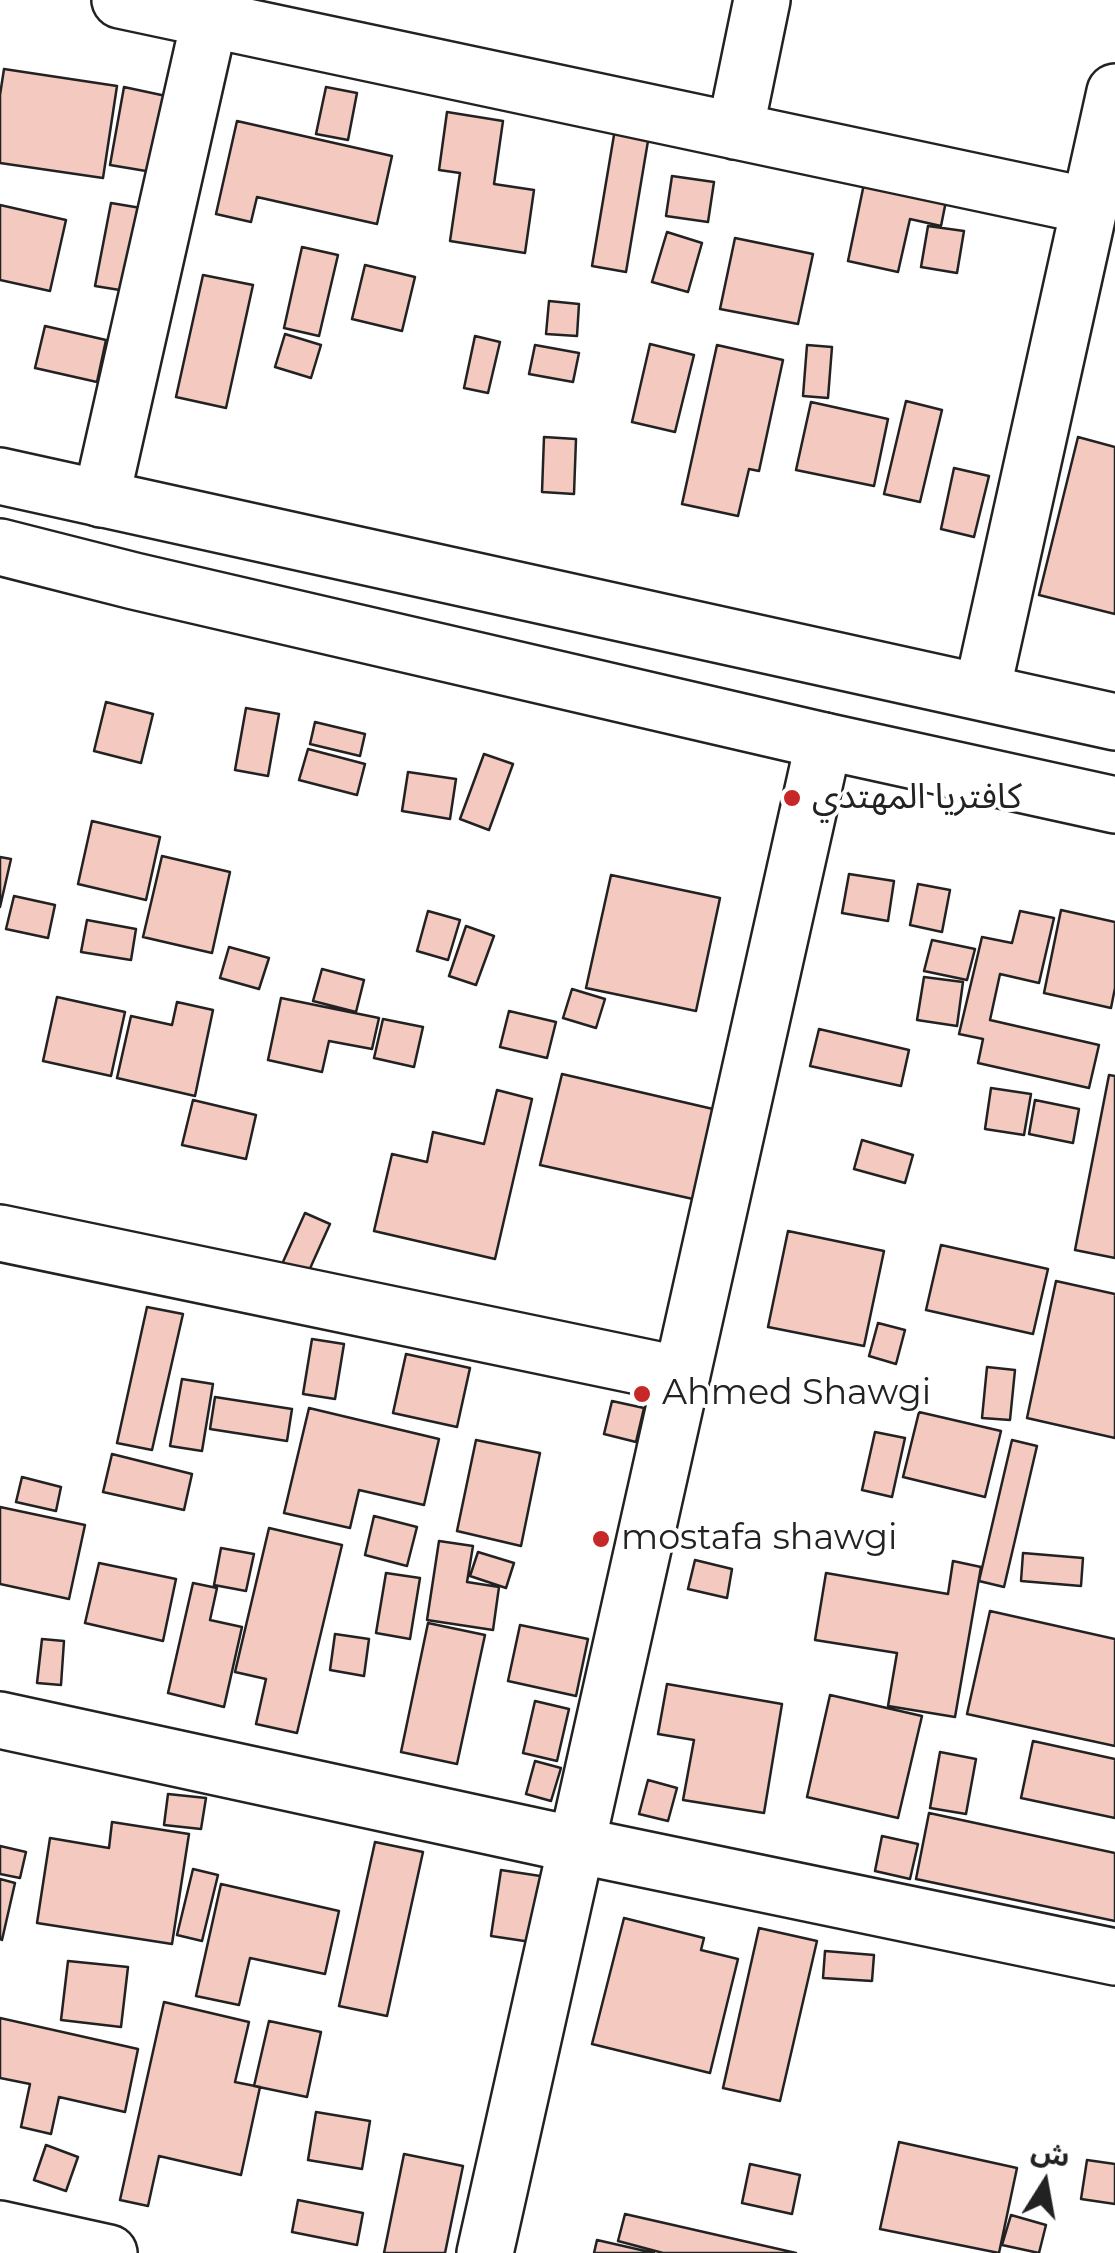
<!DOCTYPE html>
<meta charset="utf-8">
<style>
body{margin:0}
#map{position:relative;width:1115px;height:2253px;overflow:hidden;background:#fff;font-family:Montserrat,"Noto Sans Arabic",sans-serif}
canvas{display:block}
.north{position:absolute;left:995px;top:2133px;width:100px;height:100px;-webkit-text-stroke:8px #fff;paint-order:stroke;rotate:11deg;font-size:28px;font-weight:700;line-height:40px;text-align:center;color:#222}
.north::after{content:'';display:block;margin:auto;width:35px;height:45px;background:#222;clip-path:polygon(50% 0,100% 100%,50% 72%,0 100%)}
</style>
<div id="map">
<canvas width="1115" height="2253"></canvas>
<div class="north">ش</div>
</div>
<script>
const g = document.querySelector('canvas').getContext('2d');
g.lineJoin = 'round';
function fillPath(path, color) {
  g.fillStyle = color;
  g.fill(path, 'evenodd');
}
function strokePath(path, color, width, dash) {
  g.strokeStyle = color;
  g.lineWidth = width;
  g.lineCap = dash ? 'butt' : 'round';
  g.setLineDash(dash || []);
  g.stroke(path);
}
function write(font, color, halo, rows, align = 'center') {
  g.font = font + ' Montserrat,"Noto Sans Arabic",sans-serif';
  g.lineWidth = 8;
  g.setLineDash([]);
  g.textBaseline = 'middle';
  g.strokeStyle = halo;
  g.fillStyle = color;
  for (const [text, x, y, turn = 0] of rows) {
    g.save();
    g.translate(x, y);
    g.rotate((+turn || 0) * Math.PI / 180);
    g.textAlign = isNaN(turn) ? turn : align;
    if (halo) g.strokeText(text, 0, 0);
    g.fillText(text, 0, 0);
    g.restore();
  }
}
const building = new Path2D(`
 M4 69 117 86 103 178 0 163V95Z
 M124 87 166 96 152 172 110 165Z
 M326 87 357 93 348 140 316 134Z
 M447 112 503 121 494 184 534 190 525 253 450 241 460 173 439 170Z
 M237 121 392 156 377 224 257 197 251 222 216 214Z
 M615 129 649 135 626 272 592 266Z
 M871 150 953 166 941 226 910 219 898 272 848 261Z
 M672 176 714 182 708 222 666 216Z
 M111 203 141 208 126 291 95 286Z
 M0 205 66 220 50 291 0 280Z
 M928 226 964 231 957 273 921 267Z
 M667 232 702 243 688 292 652 282Z
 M735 238 813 254 798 324 720 309Z
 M302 247 338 255 319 336 284 328Z
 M365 265 415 277 402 331 352 319Z
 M203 275 253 285 226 408 176 397Z
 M549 301 579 304 577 336 546 334Z
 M45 326 106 340 97 382 35 368Z
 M285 334 321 345 311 378 275 367Z
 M475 336 500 342 488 393 464 388Z
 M650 344 694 355 675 432 632 422Z
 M535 345 579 353 573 382 529 374Z
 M717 345 783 360 759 471 749 469 738 516 682 504Z
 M807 345 832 347 828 398 803 396Z
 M906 401 942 410 920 502 884 494Z
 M811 402 888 419 874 486 796 470Z
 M544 437 576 439 574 494 542 492Z
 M1078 437 1115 447V614L1039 595Z
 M954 468 989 476 974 537 941 529Z
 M106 702 153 714 141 763 94 751Z
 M246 708 279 714 268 776 235 770Z
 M315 722 365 734 360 756 310 744Z
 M308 749 365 764 357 795 299 780Z
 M484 754 513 764 489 830 460 819Z
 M408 772 456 779 450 819 402 811Z
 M92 821 160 837 146 900 78 884Z
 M162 856 230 872 212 953 143 937Z
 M0 857 11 859 0 907Z
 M849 874 894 881 888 921 842 913Z
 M611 875 720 898 696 1011 586 988Z
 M918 884 950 890 942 932 910 925Z
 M14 896 55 905 48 938 6 929Z
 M1061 910 1115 922V988L1111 1008 1044 993Z
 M428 911 460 920 448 960 417 951Z
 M1020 911 1054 918 1039 983 1000 974 990 1020 1099 1045 1089 1088 978 1063 983 1039 959 1034 982 937 1012 943Z
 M87 920 136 929 131 960 81 952Z
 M466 926 494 936 476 985 449 976Z
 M932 940 975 949 967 980 924 971Z
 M229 947 269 958 259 989 220 978Z
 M322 969 364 980 356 1012 313 1001Z
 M924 977 963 982 957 1026 917 1020Z
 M572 989 605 999 596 1028 563 1018Z
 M57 997 125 1012 111 1076 43 1061Z
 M281 998 379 1018 372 1049 329 1041 322 1072 268 1060Z
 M177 1002 213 1010 195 1096 117 1078 131 1016 172 1025Z
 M509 1011 556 1022 547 1058 500 1047Z
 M383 1019 423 1027 414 1067 374 1058Z
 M819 1029 909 1050 901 1086 810 1066Z
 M562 1074 713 1109 693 1199 540 1165Z
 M1109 1075 1115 1076V1258L1075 1250Z
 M991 1088 1031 1094 1024 1135 985 1129Z
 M497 1090 532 1099 495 1259 374 1231 392 1154 427 1162 433 1132 484 1144Z
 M193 1100 256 1115 246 1159 182 1145Z
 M1035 1100 1079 1109 1073 1143 1029 1134Z
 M862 1140 913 1155 905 1183 854 1169Z
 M305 1213 330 1224 303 1284 278 1273Z
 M788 1231 884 1251 864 1346 768 1327Z
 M941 1245 1048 1269 1033 1334 926 1310Z
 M1056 1281 1115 1294V1438L1027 1418Z
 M147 1307 183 1314 152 1450 117 1443Z
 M878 1323 905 1330 896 1364 869 1356Z
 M312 1339 344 1344 335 1399 303 1394Z
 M406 1354 470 1368 457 1427 393 1413Z
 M987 1367 1015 1370 1010 1420 982 1418Z
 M182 1379 213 1384 202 1451 170 1446Z
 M215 1397 292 1409 287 1441 210 1429Z
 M612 1401 644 1408 636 1442 604 1434Z
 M309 1408 439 1439 424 1505 359 1490 350 1528 284 1513Z
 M919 1412 1001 1431 985 1497 903 1477Z
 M875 1432 905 1438 892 1497 862 1490Z
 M476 1440 540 1453 521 1546 457 1531Z
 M1012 1440 1037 1446 1004 1587 979 1581Z
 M112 1454 192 1474 184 1510 103 1492Z
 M22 1477 61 1487 56 1511 16 1502Z
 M0 1507 85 1525 69 1599 0 1584Z
 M374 1516 417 1527 407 1566 365 1555Z
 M269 1528 342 1545 297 1733 256 1724 266 1679 235 1672Z
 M439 1541 473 1546 467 1582 499 1587 493 1630 427 1620Z
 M221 1548 254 1554 246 1591 214 1585Z
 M478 1552 514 1563 506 1588 470 1576Z
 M1023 1553 1083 1558 1081 1586 1021 1581Z
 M695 1560 732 1569 727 1598 688 1589Z
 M953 1561 981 1567 955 1717 888 1706 897 1653 815 1640 826 1573 948 1594Z
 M99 1563 176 1579 163 1641 85 1623Z
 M386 1573 420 1578 410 1639 376 1633Z
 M193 1583 217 1588 210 1620 242 1627 224 1707 168 1693Z
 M990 1611 1115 1639V1746L967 1714Z
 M428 1623 485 1635 457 1764 401 1752Z
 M520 1625 588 1639 576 1696 508 1681Z
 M335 1634 369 1639 364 1676 330 1670Z
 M42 1639 64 1641 61 1685 37 1683Z
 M667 1684 782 1704 764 1813 683 1800 694 1740 658 1734Z
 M830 1695 922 1716 898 1818 807 1797Z
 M535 1701 569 1709 557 1761 523 1753Z
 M1033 1741 1115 1759V1818L1021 1798Z
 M940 1752 976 1759 966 1814 930 1808Z
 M535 1761 561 1768 551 1801 526 1794Z
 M648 1780 677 1788 668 1821 639 1814Z
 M168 1794 206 1798 201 1829 164 1825Z
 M929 1813 1115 1853V1921L916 1879Z
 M112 1822 189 1834 172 1944 37 1923 50 1838 109 1848Z
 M882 1836 918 1844 910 1879 875 1871Z
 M375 1842 423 1852 387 2016 339 2006Z
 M0 1846 26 1852 20 1878 0 1874Z
 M193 1869 218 1875 202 1941 177 1935Z
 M501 1870 560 1879 551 1945 491 1936Z
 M0 1879 15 1883 2 1940 0 1939Z
 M221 1884 339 1911 325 1974 250 1958 239 2005 196 1996Z
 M624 1918 704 1938 701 1950 738 1959 710 2073 592 2044Z
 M759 1928 817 1941 780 2101 723 2088Z
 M825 1951 874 1955 872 1981 823 1978Z
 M68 1961 128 1967 121 2027 61 2020Z
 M164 2002 249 2022 235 2082 260 2087 241 2175 159 2156 148 2206 120 2200Z
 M0 2018 138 2049 125 2112 59 2097 51 2134 21 2127 30 2084 0 2078Z
 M269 2021 321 2032 307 2097 254 2086Z
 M316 2112 370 2121 362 2169 308 2160Z
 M899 2142 1017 2168 999 2253 880 2229Z
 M46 2145 78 2157 66 2191 34 2180Z
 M404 2154 463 2166 445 2253H384Z
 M1087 2160 1115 2164V2204L1081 2199Z
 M750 2164 800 2175 792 2214 742 2203Z
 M298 2200 363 2213 357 2245 292 2232Z
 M625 2214 796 2253H663L618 2241Z
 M1011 2215 1046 2225 1039 2253 1002 2245Z
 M597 2240 654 2253H594Z`);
fillPath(building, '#f3c9c0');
strokePath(building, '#222', 2.5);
const minor = new Path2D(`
 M120 0 1089 206
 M735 131 762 0
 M101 499 214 0
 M982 691 1115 92
 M0 1233 682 1375
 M0 1720 576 1845 1115 1957
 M0 2229 109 2253
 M485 2253 824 741`);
const major = new Path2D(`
 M0 476 1115 722
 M0 547 134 581 824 741 1115 805`);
strokePath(minor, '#222', 60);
strokePath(major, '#222', 60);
strokePath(minor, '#fff', 55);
strokePath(major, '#fff', 55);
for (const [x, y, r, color] of [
 [792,798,10,"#c62828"],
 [642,1394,10,"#c62828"],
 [601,1539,10,"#c62828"]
]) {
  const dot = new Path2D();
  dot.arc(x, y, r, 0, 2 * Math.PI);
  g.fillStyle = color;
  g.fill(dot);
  strokePath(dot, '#fff', 4);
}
write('35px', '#222', '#fff', [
 ["كافتريا المهتدي",812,798],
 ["Ahmed Shawgi",662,1394],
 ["mostafa shawgi",621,1539]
], 'left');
</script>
